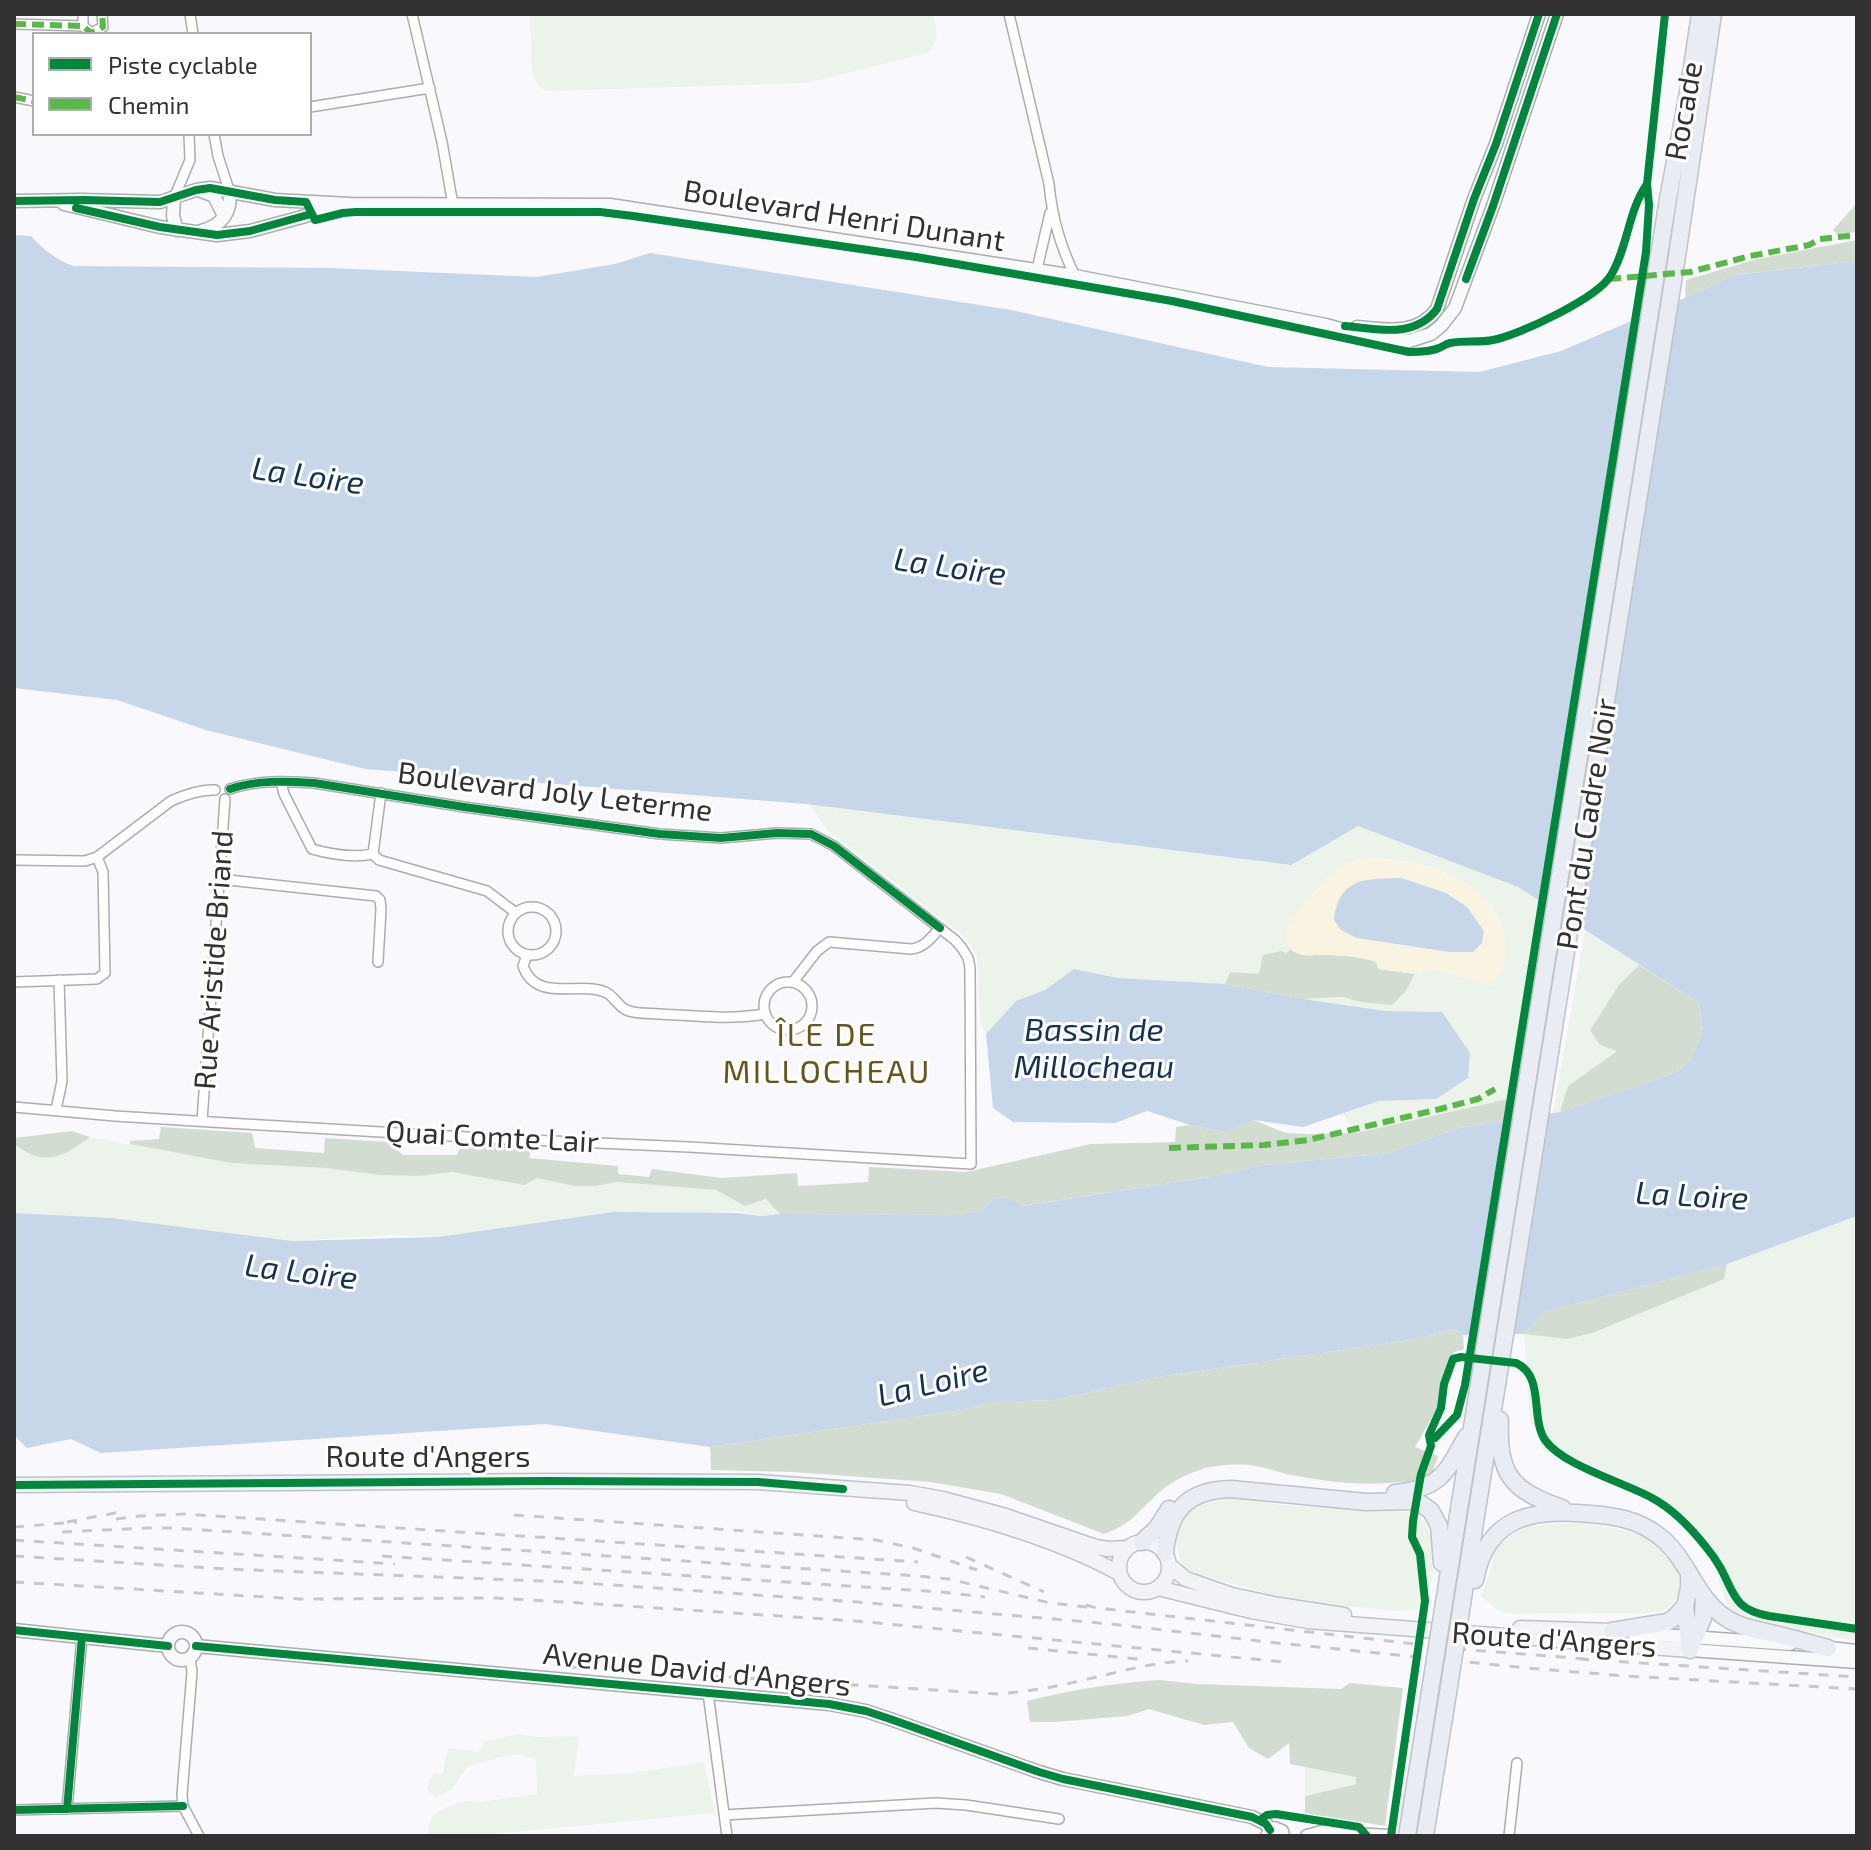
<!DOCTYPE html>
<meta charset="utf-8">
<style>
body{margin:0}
#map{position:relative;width:1871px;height:1850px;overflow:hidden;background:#f9f9fd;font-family:"Exo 2",sans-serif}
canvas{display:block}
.frame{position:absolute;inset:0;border:16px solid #323234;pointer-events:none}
.legend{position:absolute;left:32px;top:32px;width:280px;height:104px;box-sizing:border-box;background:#fff;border:2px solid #adadae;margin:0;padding:10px 14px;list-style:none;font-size:24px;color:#323234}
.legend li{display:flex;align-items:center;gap:16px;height:40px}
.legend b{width:40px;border:2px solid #adadae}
</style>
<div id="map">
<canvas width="1871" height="1850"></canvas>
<div class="frame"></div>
<ul class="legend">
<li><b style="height:10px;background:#00873e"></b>Piste cyclable</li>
<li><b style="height:10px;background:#58b947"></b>Chemin</li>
</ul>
</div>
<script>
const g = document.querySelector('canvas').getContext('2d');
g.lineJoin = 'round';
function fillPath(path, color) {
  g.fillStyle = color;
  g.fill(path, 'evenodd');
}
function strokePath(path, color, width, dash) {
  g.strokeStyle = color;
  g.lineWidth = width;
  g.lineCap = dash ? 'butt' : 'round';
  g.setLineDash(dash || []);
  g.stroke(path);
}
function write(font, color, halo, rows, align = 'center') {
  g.font = font + ' "Exo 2",sans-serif';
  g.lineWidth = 6;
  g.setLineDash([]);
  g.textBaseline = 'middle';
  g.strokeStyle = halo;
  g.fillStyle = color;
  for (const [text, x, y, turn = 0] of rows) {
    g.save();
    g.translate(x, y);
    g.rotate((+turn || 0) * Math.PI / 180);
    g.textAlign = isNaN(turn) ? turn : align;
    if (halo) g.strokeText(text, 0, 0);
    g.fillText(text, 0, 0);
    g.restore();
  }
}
fillPath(new Path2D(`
 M530 14H933C937 30 940 41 927 53L806 83 547 91 538 86 532 72Z
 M810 805 1290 865 1358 826 1517 887 1540 901 1508 1099 1356 1133 1343 1114 1379 1101 1436 1099 1442 1012 1386 1011 1303 999 1343 997 1360 1002 1405 992 1415 974 1421 973 1427 969 1457 975 1489 985C1501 977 1505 961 1505 946 1504 902 1461 874 1422 865 1403 860 1384 859 1365 857L1288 945 1291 949 1259 974 1230 972 1225 984 1118 978 1074 969 1045 990 1016 1001 986 1034 980 1021 977 957 966 938 828 831Z
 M1585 931 1639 965 1619 985 1618 1050 1568 1086 1560 1112 1553 1113Z
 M90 1137 231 1163 325 1168 381 1175 419 1176 452 1172 524 1185 537 1178 574 1186H596L616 1182 716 1190 745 1206 766 1199 780 1214 761 1216 737 1211 707 1214 613 1212 438 1237 393 1235 292 1241 111 1218 14 1213V1144L27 1154 76 1148Z
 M1857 1216V1641L1758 1624 1742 1619 1727 1606 1708 1545 1681 1513 1663 1499 1583 1461 1564 1454 1544 1451 1530 1419 1524 1334 1567 1339 1723 1279 1727 1264Z
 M1229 1495 1279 1505 1408 1512 1425 1521 1434 1547 1433 1577 1419 1609 1401 1611 1336 1605 1270 1594 1196 1574 1180 1565 1176 1539 1183 1516 1201 1499Z
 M1583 1523C1622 1529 1679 1535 1679 1586 1679 1597 1674 1606 1663 1610 1650 1615 1629 1613 1615 1613 1580 1613 1545 1614 1511 1614L1499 1611 1481 1596 1492 1565 1493 1550 1512 1534 1529 1526Z
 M519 1734 536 1737 579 1736 574 1776 632 1773 704 1762 715 1813 473 1836H426L433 1815 447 1807 467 1801 480 1802 537 1794 536 1760 519 1754 500 1757 467 1767 452 1789 436 1797 427 1790 430 1779 434 1774 443 1773 448 1748 479 1752 485 1741Z
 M1305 1766 1356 1777 1357 1783 1305 1796Z`), '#ecf3ea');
fillPath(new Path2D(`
 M1857 203V232L1837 234 1833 230Z
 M1857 240V261L1734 275 1685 298 1686 280 1757 259Z
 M1291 949C1302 957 1311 955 1323 955 1341 955 1359 956 1377 962L1379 969 1415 974 1405 992 1392 1005 1360 1002 1343 997 1303 999 1225 984 1230 972 1259 974 1263 955 1281 951 1286 953Z
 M1639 965 1699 1003 1703 1032 1690 1061 1673 1074 1560 1112 1568 1086 1617 1051 1600 1045 1590 1030 1619 985Z
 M1508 1099 1504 1121 1460 1128 1390 1153 1264 1165 1210 1177 1021 1206 1007 1197 994 1199 983 1210 959 1215 780 1214 766 1199 745 1206 716 1190 616 1182 596 1186H574L537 1178 524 1185 452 1172 419 1176 381 1175 325 1168 231 1163 130 1144V1141L159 1139 161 1127 252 1133 255 1148 324 1153 325 1138 387 1142 403 1155H457L462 1142 532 1144 529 1158 618 1166V1174L649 1177 652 1169 722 1178 797 1173 798 1186 868 1182 869 1167 966 1172 1091 1144 1175 1142 1176 1127 1190 1125 1225 1132 1253 1120 1286 1133 1307 1134 1356 1133Z
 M72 1131 90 1137C62 1158 43 1167 14 1144V1138Z
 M1727 1264 1724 1279 1592 1333 1567 1339 1524 1334 1544 1312Z
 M1453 1329 1463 1335 1464 1349 1454 1352 1441 1400 1432 1418 1415 1447 1438 1456 1431 1477C1383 1487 1346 1485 1297 1476 1283 1474 1269 1468 1255 1466 1240 1463 1221 1465 1206 1468 1192 1472 1173 1480 1162 1490 1140 1509 1134 1523 1104 1534L1001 1494 930 1482 792 1472 711 1470 710 1447 962 1410 992 1402 1054 1400 1158 1377 1410 1340Z
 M1159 1680 1198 1684 1341 1689 1350 1683 1403 1688 1385 1826 1305 1813V1796L1356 1784V1777L1290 1764 1289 1743 1268 1759 1249 1748 1233 1722 1204 1725 1149 1709 1128 1716 1055 1722H1030L1027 1701C1071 1690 1114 1683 1159 1680Z`), '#d3dcd0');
fillPath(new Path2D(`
 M1365 857C1410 862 1469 868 1493 911 1500 922 1505 933 1505 946 1505 960 1501 977 1489 985L1457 975 1427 969 1415 974 1378 969 1376 962C1359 956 1339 955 1321 955 1312 955 1305 957 1296 953 1286 948 1284 936 1288 926 1293 915 1322 881 1332 873 1342 865 1353 861 1365 857ZM1467 907 1484 931 1449 952 1356 938Z`), '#f9f4e1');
fillPath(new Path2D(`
 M14 235 31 236C44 250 56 260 74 266L330 268 537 277 615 264 650 253 1011 310 1268 367 1480 372 1561 351 1685 298 1734 275 1857 261V1216L1727 1264 1544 1312 1524 1334 1463 1335 1453 1329 1410 1340 1158 1377 1054 1400 992 1402 962 1410 710 1447 545 1424 101 1453 71 1439 27 1448 14 1435V1213L111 1218 292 1241 438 1237 613 1212 737 1213 761 1216 780 1214 959 1215 983 1210 994 1199 1007 1197 1022 1206 1210 1177 1264 1165 1390 1153 1460 1128 1560 1112 1673 1074 1690 1061 1703 1032 1699 1003 1518 887 1358 826 1291 865 806 804 365 769 206 730 117 700 14 688Z
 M1401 878 1446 893 1467 907 1484 931 1482 943 1473 952H1449L1357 938 1341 930 1334 920C1339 877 1365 879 1401 878Z
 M1074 969 1118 978 1225 984 1303 999 1386 1011 1442 1012 1470 1053 1468 1078 1436 1099 1379 1101 1303 1127 1253 1120 1225 1132 1190 1125 1147 1111 1115 1123 1013 1122 993 1108 986 1034 1016 1001 1045 990Z`), '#c7d6e8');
const street = new Path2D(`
 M83 14V26
 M190 14 193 34
 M412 14 442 142 453 205
 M1009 14 1049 184C1052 217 1060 246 1075 276
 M14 24 83 26 91 33 103 27 102 14
 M14 97 34 101
 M310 107 430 88
 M214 134 218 156 229 190
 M174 198 190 160 189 134
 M1037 269 1050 213
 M281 782 284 794 312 849C330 854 354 858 373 854L379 860 487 891 516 913
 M373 854 381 793
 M14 860 85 861 97 857 171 801C184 795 200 789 215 790
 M219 879 376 896 380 900 381 909 378 962
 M508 931a24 24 0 1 1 48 0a24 24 0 1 1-48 0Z
 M527 955 523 966C536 1003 579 981 605 992 615 996 619 1009 629 1011 638 1014 650 1013 660 1014 695 1016 730 1020 765 1014
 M764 1006a24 24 0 1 1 48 0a24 24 0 1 1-48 0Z
 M14 982 97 979 105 973 103 872 97 857
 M793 982 817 951 829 942 911 949C924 948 931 938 940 928
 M14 1107 115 1116 227 1123 484 1138 689 1147 971 1164 970 968 968 958 962 948 955 940 834 846 811 834 777 833 721 838 660 834 464 807 314 783C285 781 257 780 230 789
 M56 1110 62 1081 59 980
 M202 1121 225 799
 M190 1657 192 1672 182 1794 183 1806 199 1836
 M708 1693 727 1836
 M67 1809 82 1637
 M14 1810 183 1806
 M724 1815 936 1803 966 1805 1059 1819
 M1509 1836 1517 1763`);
const secondary = new Path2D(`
 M201 191 214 196 224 216
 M174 198 173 216 177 230
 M14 201 83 200 160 202 196 190 210 188 275 200 350 204 610 205 1075 276 1326 325 1374 338 1409 341 1431 334 1441 326 1455 308 1493 206 1557 14
 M64 204 160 227 217 235 250 231 339 207
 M201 231C222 226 233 211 229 190
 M1357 327C1387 330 1417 336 1437 309L1474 199 1496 144 1539 14
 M14 1630 168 1646
 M168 1646a14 14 0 1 1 28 0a14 14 0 1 1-28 0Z
 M1633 1633 1790 1644
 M196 1646 829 1704 866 1711 893 1720 1039 1772 1063 1779 1252 1817 1266 1824 1270 1830
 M1820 1647 1857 1651
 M1690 1650 1857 1662
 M1267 1836 1270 1830 1274 1828 1282 1831 1283 1836
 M1307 1836 1329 1830 1354 1834 1389 1836`);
const primary = new Path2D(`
 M14 1485 546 1481 758 1482 910 1493 943 1499 1006 1516 1096 1547 1108 1549 1127 1548
 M914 1503C984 1518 1056 1539 1119 1573
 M1119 1567a25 25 0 1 1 50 0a25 25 0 1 1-50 0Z
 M1170 1566 1186 1579 1232 1595 1279 1605 1344 1615
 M1158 1588 1251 1611 1308 1621 1690 1650
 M1520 1628 1612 1631`);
const highway = new Path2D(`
 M1500 1420C1498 1475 1511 1490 1562 1508
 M1395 1493C1440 1488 1445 1475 1466 1437
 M1142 1542 1157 1528 1169 1509
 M1165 1553C1169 1511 1187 1490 1231 1489L1366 1502 1410 1501 1420 1503 1431 1511 1439 1526 1442 1563
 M1689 1573V1588L1685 1606 1690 1650
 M1475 1580C1487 1515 1535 1508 1591 1514 1616 1516 1639 1520 1659 1536 1687 1557 1695 1596 1723 1616 1738 1627 1757 1630 1775 1634 1792 1638 1810 1643 1828 1648
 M1444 1603 1668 199 1689 87 1700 14
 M1462 1604 1677 256 1713 14
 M1612 1631 1667 1622 1674 1618 1685 1606
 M1690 1649 1703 1618 1704 1597
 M1407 1836 1430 1691
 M1425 1836 1448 1693`);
strokePath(street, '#adadaf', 12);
strokePath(secondary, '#adadaf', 15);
strokePath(primary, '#bec3ca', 17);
strokePath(highway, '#bec3ca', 19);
strokePath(street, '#fefeff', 9);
strokePath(secondary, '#f7f9fb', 12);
strokePath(primary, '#f1f3f7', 14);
strokePath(highway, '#e9ecf3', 16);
strokePath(new Path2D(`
 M514 1515 876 1540 913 1548 977 1570
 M116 1519 140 1516 184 1514 918 1562
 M67 1522 126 1511
 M14 1527 77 1522
 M62 1532 147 1528H172L918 1576 949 1579 1050 1603 1097 1608
 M14 1540 395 1564
 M14 1556 227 1569 569 1582 858 1602 1111 1624 1277 1643 1526 1668 1626 1676 1857 1689
 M382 1556 941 1592 985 1597
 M966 1557 1044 1592
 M14 1582 300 1599 495 1598 580 1603 856 1621 1284 1662
 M1086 1605 1097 1608 1424 1645
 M1028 1648 1147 1660
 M1456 1649 1587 1659
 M1579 1659 1857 1677
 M569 1667 998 1694C1021 1692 1044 1689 1066 1684 1106 1676 1147 1662 1188 1661`), '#c8c8c9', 3, [10, 10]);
const highwayBridge = new Path2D(`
 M1430 1691 1444 1603
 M1448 1693 1462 1604`);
strokePath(highwayBridge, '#bec3ca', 19, []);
strokePath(highwayBridge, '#e9ecf3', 16);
strokePath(new Path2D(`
 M14 24 83 26 91 33 103 27 102 14
 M14 97 34 101
 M1609 279 1690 272 1750 256 1809 245 1820 239 1857 235
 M1169 1148 1264 1145 1308 1140 1440 1109 1478 1099 1495 1089`), '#58b947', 6, [12, 6]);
strokePath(new Path2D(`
 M14 201 83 200 160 202 196 190 210 188 275 200 306 202 315 220 343 213 356 212H600L633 216 916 257 1172 301 1409 352C1419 352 1430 352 1439 348 1444 346 1445 344 1450 343 1464 340 1479 343 1493 340 1519 335 1598 298 1611 275 1628 247 1628 211 1647 184
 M76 208 160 227 217 235 250 231 311 214
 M1466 279 1493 206 1557 14
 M1345 326C1377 329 1414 339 1437 309L1474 199 1496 144 1539 14
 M230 789C257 780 285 781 314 783L464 807 660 834 721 838 777 833 811 834 834 846 940 928
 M1430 1439 1435 1438 1457 1415 1465 1385 1646 252 1649 205 1647 184 1665 14
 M14 1485 546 1481 758 1482 843 1489
 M14 1630 168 1646
 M196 1646 829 1704 866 1711 893 1720 1039 1772 1063 1779 1252 1817 1266 1824 1270 1830
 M67 1809 82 1637
 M14 1810 183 1806
 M1260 1820 1267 1815 1276 1814 1359 1827 1366 1835
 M1391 1836 1425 1601 1420 1554 1412 1537 1413 1521 1421 1474 1431 1446 1429 1435 1441 1408 1444 1384 1453 1359 1461 1357 1516 1363C1545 1376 1530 1417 1545 1440 1562 1465 1623 1482 1652 1498 1673 1509 1691 1528 1706 1547 1711 1553 1716 1560 1720 1567 1735 1594 1733 1609 1769 1616L1857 1629`), '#00873e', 8);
write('30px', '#323234', '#fff', [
 ["Rocade",1684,111,-80],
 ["Boulevard Henri Dunant",844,216,9],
 ["Boulevard Joly Leterme",555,792,7],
 ["Pont du Cadre Noir",1587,824,-81],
 ["Rue Aristide Briand",214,960,-86],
 ["Quai Comte Lair",492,1137,3],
 ["Route d'Angers",428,1457],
 ["Route d'Angers",1554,1640,4],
 ["Avenue David d'Angers",697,1670,6]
]);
write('italic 32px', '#143354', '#fff', [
 ["La Loire",308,476,8],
 ["La Loire",950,567,8],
 ["Bassin de",1094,1030],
 ["Millocheau",1094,1067],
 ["La Loire",1692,1196,3],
 ["La Loire",301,1272,7],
 ["La Loire",933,1383,-14]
]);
g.letterSpacing = '2px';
write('32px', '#67551a', '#fff', [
 ["ÎLE DE",827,1035],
 ["MILLOCHEAU",827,1072]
]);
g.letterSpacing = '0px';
</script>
